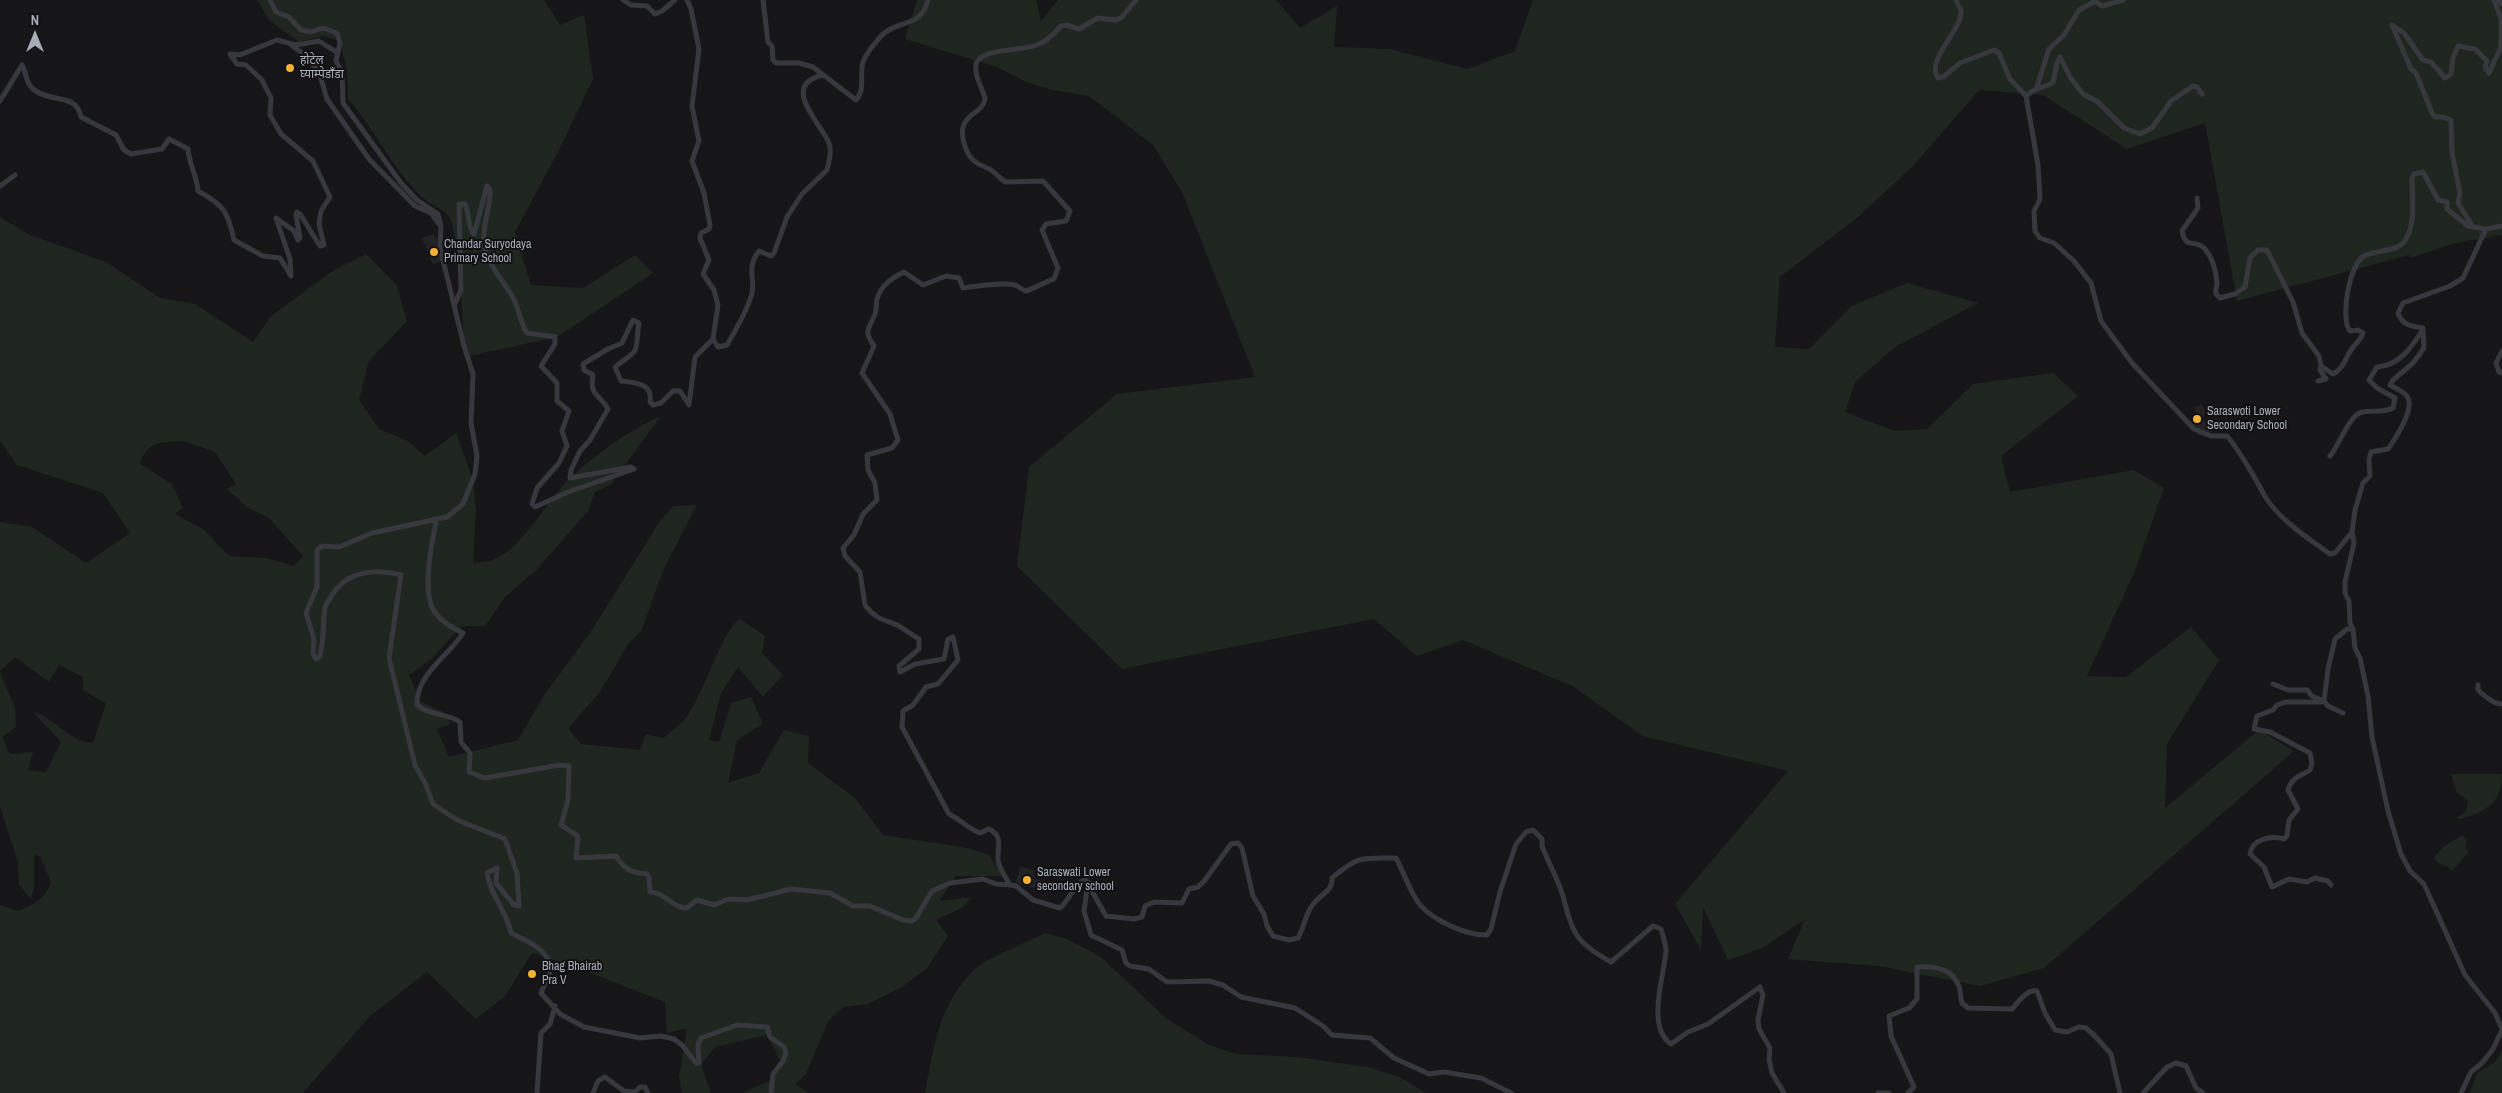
<!DOCTYPE html>
<meta charset="utf-8">
<style>
body{margin:0}
#map{position:relative;width:2502px;height:1093px;overflow:hidden;background:#161618;font-family:"Archivo Narrow",sans-serif}
canvas{display:block}
.north{position:absolute;left:10px;top:10px;width:50px;height:50px;-webkit-text-stroke:4px #111113;paint-order:stroke;rotate:0deg;font-size:14px;font-weight:700;line-height:20px;text-align:center;color:#a8adb8}
.north::after{content:'';display:block;margin:auto;width:18px;height:22px;background:#a8adb8;clip-path:polygon(50% 0,100% 100%,50% 72%,0 100%)}
</style>
<div id="map">
<canvas width="2502" height="1093"></canvas>
<div class="north">N</div>
</div>
<script>
const g = document.querySelector('canvas').getContext('2d');
g.lineJoin = 'round';
function fillPath(path, color) {
  g.fillStyle = color;
  g.fill(path, 'evenodd');
}
function strokePath(path, color, width, dash) {
  g.strokeStyle = color;
  g.lineWidth = width;
  g.lineCap = dash ? 'butt' : 'round';
  g.setLineDash(dash || []);
  g.stroke(path);
}
function write(font, color, halo, rows, align = 'center') {
  g.font = font + ' "Archivo Narrow","Noto Sans Devanagari",sans-serif';
  g.lineWidth = 4;
  g.setLineDash([]);
  g.textBaseline = 'middle';
  g.strokeStyle = halo;
  g.fillStyle = color;
  for (const [text, x, y, turn = 0] of rows) {
    g.save();
    g.translate(x, y);
    g.rotate((+turn || 0) * Math.PI / 180);
    g.textAlign = isNaN(turn) ? turn : align;
    if (halo) g.strokeText(text, 0, 0);
    g.fillText(text, 0, 0);
    g.restore();
  }
}
fillPath(new Path2D(`
 M434 234 439 244 442 260 433 265 422 238Z
 M2202 404 2206 414 2200 417 2214 430 2208 434 2199 435 2191 420 2197 415 2194 408Z
 M1021 866 1035 871 1033 878 1043 881 1041 890 1015 883Z`), '#222225');
fillPath(new Path2D(`
 M257 0H544L560 25 584 15 593 79 558 152 515 232 531 285 583 288 635 255 653 273 557 337 465 357C463 331 460 235 449 217 443 208 428 204 421 196 392 168 375 129 348 99L347 72 340 41 323 36 299 42 270 21Z
 M917 0H1036L1041 21 1058 0H1276L1300 28 1337 6 1334 47 1390 49 1467 69 1515 51 1533 0H2502V235L2455 243 2410 258 2409 255 2237 301 2205 123 2127 149 2043 95 1979 90 1914 165 1858 217 1780 277 1775 347 1809 349 1852 306 1907 283 1978 303 1895 347 1855 382 1845 412 1895 431 1927 429 1973 384 2053 373 2078 396 2001 456 2010 492 2134 470 2164 488 2134 573 2087 676 2126 677 2191 627 2219 660 2167 744 2165 808 2259 730 2294 751 2044 968 1980 986 1879 966 1788 959 1805 919 1763 948 1728 960 1703 907 1701 950 1675 904 1788 771 1643 736 1572 686 1463 640 1417 656 1374 619 1122 669 1017 566 1029 467 1117 394 1255 377 1182 192 1153 145 1089 96 1052 90 1026 82 997 67 905 39Z
 M0 217 28 234 108 263 160 298 195 304 253 342 271 316 334 270 366 254 397 286 407 321 369 361 359 400 379 429 408 441 425 456 456 433 473 480 476 512 473 563C479 562 487 562 492 560 520 552 548 499 570 478 598 453 627 431 661 416L611 484 595 492 588 511 536 570 505 597 485 626H462L430 660 409 675 420 701 443 712 451 724 437 729 449 757 518 740 545 694 592 630 660 521 673 506 697 505 664 568 641 631 628 644 600 692 568 728 581 744 640 750 646 734 663 738C670 732 678 727 684 720 703 699 721 630 740 619L765 636 762 653 783 675 763 697 738 667 721 693 709 740 719 742 731 703 751 697 763 724 737 740 728 783 759 773 784 730 809 736 808 763 855 798 883 835 968 848 989 855 1003 876H956L939 901 972 897 962 908 936 920 948 936 927 968 902 987 868 1004 843 1007 828 1021 806 1074 795 1084 809 1093H743L769 1081 781 1063 767 1035 715 1047 701 1065 711 1093H682L679 1076 687 1028 667 1033 665 1002 570 965 532 953 505 996 476 1019 427 972 370 1016 303 1093H0V905L18 911C33 905 46 898 51 882L40 856 34 855V888L31 899 19 885 18 862 0 807V672L15 708 16 727 2 737 10 754 33 752 28 770 46 772 61 742 33 712C55 717 70 743 93 743L106 704 83 690V677L59 665 49 682 15 657 0 671V522L32 527 86 563 130 533 103 493 17 465 0 441ZM183 441 215 452 236 484 227 489 248 508 268 517 303 556 294 566 266 558 229 556 203 529 175 514 183 508 172 484 140 464C146 441 163 442 183 441Z
 M2451 774H2502C2502 803 2485 813 2459 819L2457 818 2466 811 2468 801 2456 791Z
 M2462 835 2467 839 2465 847 2469 852 2454 868 2455 872 2446 866 2439 864 2434 858 2443 847Z
 M1046 933 1067 939 1101 957 1167 1019 1209 1045 1235 1054 1298 1057 1367 1067 1400 1077 1426 1093H925C933 1049 940 1002 974 970 986 959 1030 940 1046 933Z
 M2502 1052V1093H2470L2477 1073 2494 1063Z`), '#1e261f');
strokePath(new Path2D(`
 M270 0 276 12 289 17 301 30 311 32 323 28 337 33 340 43 336 61 342 72 343 103 401 183 417 200 438 214 441 226 440 248 464 346 473 374 471 423 477 456 475 474 463 504 447 517 372 533 339 547 322 546 317 550V587L306 613 314 639 313 654 316 659 319 658C325 641 322 625 325 608 326 603 330 599 332 595 347 571 376 568 401 575L389 658 415 765 426 785 433 804 457 820 505 839 517 873 519 906 514 905 496 883 497 868 487 873C490 895 507 911 511 933 529 942 544 947 552 967L541 993 560 1014 584 1027 640 1038 661 1036 674 1039 682 1045 696 1063H699L698 1044 701 1038 737 1025 767 1027 770 1037 784 1047 786 1053 783 1061 773 1074 771 1093
 M623 0 631 5 647 6 655 14 662 11 675 0
 M763 0 768 42 772 46 773 60 776 63H799L813 67 856 100C866 90 859 74 863 62 866 53 875 43 881 36 899 18 921 29 928 0
 M1956 0C1957 3 1960 8 1961 11 1963 29 1925 60 1938 78L1943 77 1960 63 1994 50 1999 53 2010 79 2026 96 2034 90 2053 83 2057 63 2060 57 2070 77 2083 94 2098 102 2124 128 2140 134 2152 128 2171 101 2193 86 2197 87 2202 94
 M2498 0 2502 4
 M292 46 301 52 319 72 327 99 369 159 415 206 431 213 439 224
 M2036 90 2049 49 2064 35 2079 10 2095 1 2102 6 2123 0
 M2026 96 2038 165 2040 199 2034 211 2035 231 2040 238 2054 243 2074 261 2091 283 2101 321 2132 363 2194 429 2211 436H2227C2243 455 2254 477 2266 498 2281 521 2308 538 2330 554L2335 553 2352 532
 M0 101 22 65C27 73 25 82 33 89 51 104 76 92 81 117L116 135 124 150 131 154 162 149 169 139 188 149C189 164 197 176 198 191 224 205 228 212 234 240L263 256 280 258 291 276 290 259 276 218 294 231 298 240 300 238 296 215 297 212 300 214 320 246 324 245 319 224 321 211 330 197 313 161 281 134 270 115 271 98 262 80 246 65 237 64 230 54 240 55 277 40 296 45 319 41 338 53
 M0 186 15 175
 M2197 198 2198 208 2182 231C2186 251 2196 238 2205 249 2212 257 2216 271 2217 283 2217 287 2215 290 2216 294L2220 298 2235 294 2245 287 2250 258 2258 250H2267L2293 302 2302 333 2319 356 2321 366
 M2502 226 2486 229 2463 278 2450 286 2403 303 2398 313C2403 326 2411 326 2423 328L2424 348 2413 363 2393 380 2390 385C2395 388 2403 391 2407 396 2416 408 2395 439 2388 449L2371 452 2369 460 2370 476 2363 483 2355 510 2352 532 2354 543 2345 582V593L2349 601 2350 623 2353 629 2355 648 2360 658 2368 696 2372 737 2388 811 2401 854 2410 871 2424 884 2465 975 2495 1013 2502 1029
 M2473 227 2458 203 2460 193 2452 153 2451 120 2443 117H2435L2432 113 2416 73 2411 69 2392 25 2404 33 2423 60 2431 62 2445 78 2451 74 2453 58 2458 46 2475 49 2487 61 2485 67 2489 73 2501 47V19L2494 0
 M454 306 461 290 459 204H465C470 214 467 227 474 234L487 186 490 190C491 207 482 225 484 243 487 267 507 283 516 304 520 315 521 324 527 333L555 337V344L541 366 557 383V401L569 411 562 431 567 446 559 463 537 488 532 504 535 507 568 492 634 469 631 467 570 478 571 470 580 451 590 440 608 409C599 393 589 396 593 375L584 370 583 364 608 349 622 343 633 320 639 323C634 355 643 346 615 367L621 381C636 383 653 383 650 402L653 405 661 403 673 391H680L689 405 695 357 713 339 718 305 714 290 703 274 709 260 700 238 701 233 709 229 710 225 704 193 692 161 699 141 692 106 699 49 691 9 687 0
 M713 339 718 347 727 345C736 329 748 310 752 293 755 276 746 268 759 251L771 256 774 253 787 217 802 194 827 170C829 163 832 151 829 143 823 126 778 85 823 75
 M2502 351 2496 363 2499 372 2502 373
 M2318 381 2326 379 2320 370 2321 366 2333 374C2344 368 2345 359 2351 350 2355 344 2361 340 2363 333L2358 330 2350 331C2340 320 2349 264 2364 256 2376 249 2399 253 2406 239 2416 222 2412 197 2412 178L2414 174 2423 172 2438 200 2447 202V209L2468 226 2486 229
 M2330 456C2339 446 2349 415 2362 412 2372 410 2384 413 2393 408L2395 398 2377 388 2369 380 2377 367C2399 366 2412 347 2423 329
 M434 519 436 523C431 543 425 581 430 601 433 617 450 627 463 633 448 657 416 674 417 705 430 716 447 713 460 722L461 742 470 753 469 772 485 778 560 765 569 766 568 800 561 825 578 836 576 858 616 856C624 869 631 873 647 874L649 878 650 892C665 892 672 908 687 908L697 900 714 905 729 899 747 900 791 889 830 893 853 906H870L903 920 912 921 916 918 932 891 950 883 983 879 996 884 1010 885C1006 878 999 868 998 860 997 846 1004 837 989 829L980 833C969 829 961 820 949 814L902 727 903 711 913 705 926 687 938 684 958 660 953 637 948 639 944 659 915 664 900 672 899 666 919 649V639C912 635 906 630 899 626 884 619 876 620 865 605L860 572 845 556 843 548 854 535 863 514 877 500 875 483 868 470 867 455 892 448 898 440 890 414 862 373 874 346C863 330 869 330 875 314 877 309 876 304 877 299 881 285 892 278 904 272L923 285 946 276 959 278 963 288C976 286 1003 282 1015 285 1019 286 1022 290 1026 291 1028 291 1047 281 1054 279L1058 268 1042 230 1046 224 1066 221 1070 211 1043 181 1006 182C1000 179 997 174 991 170 987 167 981 166 977 163 965 156 958 131 966 121 973 110 983 112 985 98 982 87 974 76 976 64 980 48 1023 51 1037 45 1046 42 1055 33 1061 26L1066 25 1079 29 1098 18 1116 20 1122 17 1136 0
 M2273 684 2288 690H2307L2312 696 2324 701 2328 669 2335 639 2347 629H2353
 M2478 685V690C2485 696 2493 704 2502 704
 M2324 701 2328 706 2343 713
 M2321 702H2286L2277 705 2273 710 2257 716 2254 729 2270 732 2310 753 2312 763 2310 770C2299 777 2292 777 2288 790L2298 809 2289 820 2287 836 2284 839C2271 835 2252 839 2250 854L2264 867 2272 887 2289 879 2307 882 2315 878 2328 881 2331 885
 M1088 882 1090 883 1093 893 1106 916 1134 919 1142 917 1145 906 1154 902 1182 903 1189 889 1198 887 1205 880 1231 844 1238 843 1242 848 1253 896 1264 914 1267 926 1273 936 1289 940 1298 938C1305 926 1305 912 1315 902 1322 893 1333 891 1332 878 1359 855 1363 858 1396 858 1415 895 1411 908 1453 927 1465 932 1474 935 1487 935L1491 929 1500 892 1516 844 1526 832 1533 830 1542 839V846C1548 862 1558 879 1563 896 1573 934 1575 942 1611 962L1653 926 1661 929C1663 936 1666 945 1666 951 1664 976 1646 1027 1671 1044L1688 1032 1708 1024 1760 987 1763 995 1758 1020 1759 1029 1770 1048 1769 1059 1772 1073 1784 1093
 M1010 885 1016 886 1033 900 1060 908C1069 901 1076 881 1085 880L1088 882 1084 911 1091 935 1122 950 1126 963 1130 966 1149 969 1167 982 1209 981 1223 985 1241 997 1295 1008 1323 1026 1332 1035 1370 1038 1394 1058 1429 1074 1444 1072 1481 1078 1511 1093
 M537 1093 541 1033 550 1024 555 1006
 M593 1093 598 1081 605 1077 624 1091 635 1092 640 1087H645L648 1093
 M1878 1093H1889
 M1908 1093 1914 1087 1891 1036 1889 1016 1909 1008 1917 999V967C1932 966 1951 967 1958 984 1961 989 1960 998 1962 1003L1968 1008 2012 1009C2019 1001 2027 989 2037 991L2045 1013 2055 1030 2067 1032 2079 1027 2086 1028 2094 1035 2111 1054 2120 1093
 M2143 1093 2167 1067 2176 1063 2186 1066 2196 1088 2203 1093
 M2461 1093 2471 1072 2482 1063 2493 1049 2502 1030`), '#37383d', 5);
for (const [x, y, r, color] of [
 [290,68,5,"#f2b134"],
 [434,252,5,"#f2b134"],
 [2197,419,5,"#f2b134"],
 [1027,880,5,"#f2b134"],
 [532,974,5,"#f2b134"]
]) {
  const dot = new Path2D();
  dot.arc(x, y, r, 0, 2 * Math.PI);
  g.fillStyle = color;
  g.fill(dot);
  strokePath(dot, '#111113', 2);
}
write('12px', '#a8adb8', '#111113', [
 ["होटेल",300,61],
 ["घ्याम्पेडाँडा",300,75],
 ["Chandar Suryodaya",444,245],
 ["Primary School",444,259],
 ["Saraswoti Lower",2207,412],
 ["Secondary School",2207,426],
 ["Saraswati Lower",1037,873],
 ["secondary school",1037,887],
 ["Bhag Bhairab",542,967],
 ["Pra V",542,981]
], 'left');
</script>
